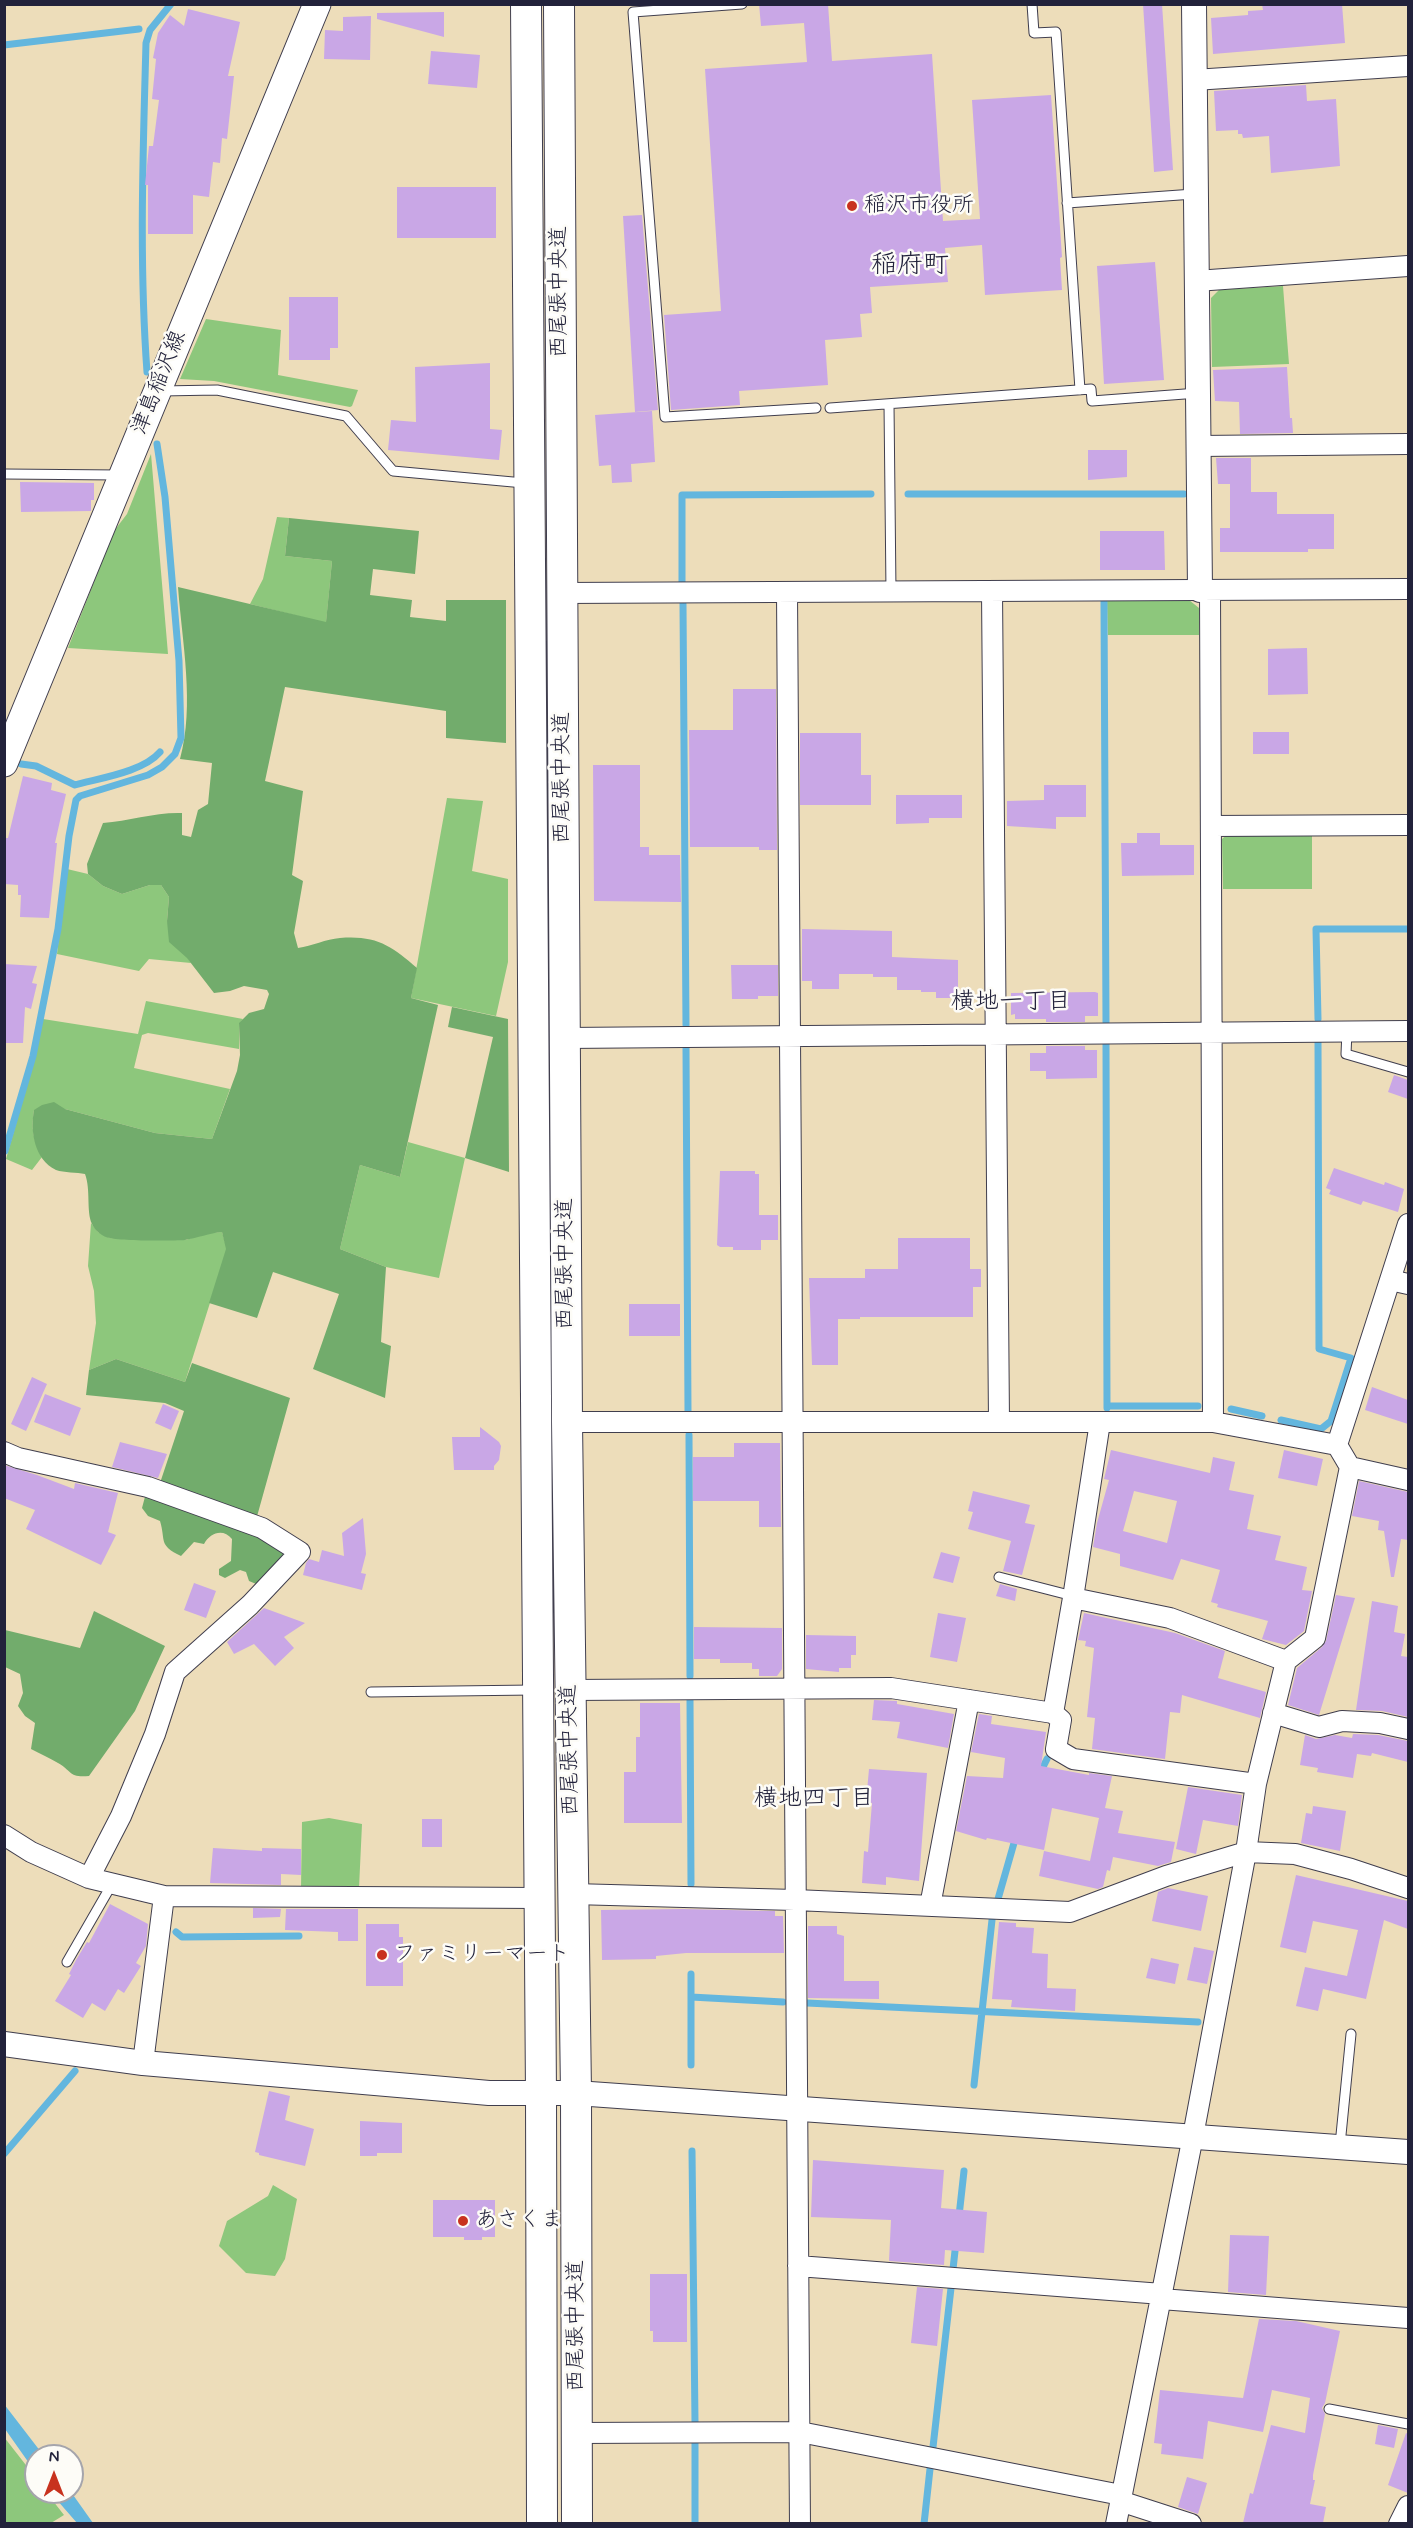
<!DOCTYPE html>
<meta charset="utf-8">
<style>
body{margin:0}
#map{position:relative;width:1413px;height:2528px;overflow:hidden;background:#edddba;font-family:Mynerve,sans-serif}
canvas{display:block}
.frame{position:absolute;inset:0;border:6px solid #22223b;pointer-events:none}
.north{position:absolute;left:24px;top:2444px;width:60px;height:60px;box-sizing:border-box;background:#fdfcf7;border:2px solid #a5a5ac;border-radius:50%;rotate:0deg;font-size:16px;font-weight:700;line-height:24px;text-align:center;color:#22223b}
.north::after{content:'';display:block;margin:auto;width:21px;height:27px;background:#c8321e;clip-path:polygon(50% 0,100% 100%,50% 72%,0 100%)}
</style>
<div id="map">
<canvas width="1413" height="2528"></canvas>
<div class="frame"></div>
<div class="north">N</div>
</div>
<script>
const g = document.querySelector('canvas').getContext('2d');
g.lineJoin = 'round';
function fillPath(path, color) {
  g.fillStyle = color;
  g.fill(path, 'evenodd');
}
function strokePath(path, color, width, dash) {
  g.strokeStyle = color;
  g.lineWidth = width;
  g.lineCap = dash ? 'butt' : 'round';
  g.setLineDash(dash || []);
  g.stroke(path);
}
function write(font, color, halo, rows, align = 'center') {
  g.font = font + ' Mynerve,"Klee One",sans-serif';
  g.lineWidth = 5;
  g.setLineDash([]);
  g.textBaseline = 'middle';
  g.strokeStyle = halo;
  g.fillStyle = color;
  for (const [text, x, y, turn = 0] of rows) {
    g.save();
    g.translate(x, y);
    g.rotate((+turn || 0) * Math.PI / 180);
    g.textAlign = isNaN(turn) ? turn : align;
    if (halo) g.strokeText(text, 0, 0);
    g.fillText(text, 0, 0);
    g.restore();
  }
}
fillPath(new Path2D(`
 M1283 286 1289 364 1212 367 1211 298 1219 290Z
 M206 319 281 330 278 375 358 390 352 406 350 407 214 381 180 379Z
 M151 454 168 654 68 648 114 531 127 514Z
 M277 517 289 518 285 556 332 561 326 623 250 604 263 579Z
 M1107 600H1189L1199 608V635H1108Z
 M447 798 483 801 472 871 508 879V962L496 1016 411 998Z
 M1230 832H1312V889H1223L1222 839Z
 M67 869 88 874 103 886 122 894 150 885H161L169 897 167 921 191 963 149 959 139 971 57 954Z
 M146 1001 243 1019 239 1024V1049L148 1033 142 1035 134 1068 230 1089 212 1139 155 1133 65 1109 34 1110C31 1128 33 1141 42 1157L32 1170 6 1159 35 1057 43 1019 138 1034Z
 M408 1142 465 1158 439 1278 386 1267 340 1249 360 1165 400 1177Z
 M91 1223 98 1232 110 1238 186 1240 205 1233 222 1232 227 1249 185 1382 116 1359 89 1370 96 1323 94 1291 88 1266Z
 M329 1818 362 1824 359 1888H301L302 1822Z
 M273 2185 297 2199 285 2259 275 2276 246 2273 219 2246 227 2221 268 2196Z
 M4 2437 36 2478V2492H46L64 2515 51 2523H5Z`), '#8dc77c');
fillPath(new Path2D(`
 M289 518 419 531 415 574 373 569 370 595 412 600 410 617 446 621V600H506V743L446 738V711L285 687 265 781 303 791 292 875 303 881 294 933 298 948C312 946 326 939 340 938 376 935 392 946 417 968L411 998 438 1005 400 1177 360 1165 340 1249 386 1267 381 1342 391 1346 385 1398 313 1369 339 1294 273 1272 257 1318 209 1303 226 1249 222 1232C209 1233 198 1238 185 1240 172 1241 122 1241 110 1238 103 1237 95 1231 92 1224 86 1211 91 1190 85 1174 77 1172 64 1173 56 1170 34 1159 30 1131 34 1110L42 1105 54 1102 65 1109 155 1133 212 1139 237 1071 240 1055 239 1023 249 1013 264 1009 269 994 267 990 244 986 230 991 214 993 187 958 169 942 167 921 169 897 161 885H150L122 894 103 886 88 874 87 864 103 823C129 821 156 812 182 813V835L191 837 198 810 208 804 212 763 180 759C195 705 182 642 178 587L326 622 332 561 285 556Z
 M452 1007 508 1019 509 1172 465 1158 493 1037 448 1027Z
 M116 1359 185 1382 192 1363 290 1398 256 1520 159 1486 184 1411 165 1403 86 1395 89 1370Z
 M146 1493 258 1533 285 1552V1559L261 1586 249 1581 246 1572 240 1570 225 1578 219 1575V1569L231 1561 232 1539C223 1528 210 1533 204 1544L194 1542 181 1556C158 1545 166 1541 160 1521L148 1516 142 1508Z
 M94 1611 165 1646 135 1711 89 1776C69 1778 72 1771 58 1763 50 1758 40 1754 31 1749L35 1723 25 1716 18 1706 23 1693 20 1674 5 1667V1630L80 1648Z`), '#72ac6c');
fillPath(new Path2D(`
 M4 2404 44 2456H36V2473L5 2429Z
 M50 2492H71L93 2523H77Z`), '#63b6de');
strokePath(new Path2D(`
 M4 45 139 29
 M147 372C139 262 143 153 146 43L150 30 171 4
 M908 494H1184
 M682 582V495L871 494
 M1104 602 1106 1022
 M683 604 686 1025
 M21 764 36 766 75 785C100 778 143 772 160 752
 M1318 1019 1316 929H1408
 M1106 1044 1107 1408
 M686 1048 688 1412
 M5 1151 33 1056 58 929 69 836 76 800 80 796 148 775 162 767 175 754 181 738 179 661 165 497 157 444
 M1107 1406H1198
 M1231 1409 1262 1416
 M1281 1420 1321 1429 1331 1421 1351 1358 1319 1349 1318 1042
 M689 1435 690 1676
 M690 1700 691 1884
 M1040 1773 1047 1759
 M998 1899 1016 1836
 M176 1932 182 1937 299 1936
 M691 1974V1997
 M807 2003 1198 2022
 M691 2065V1997L783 2002
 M974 2085 992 1920
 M692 2151 695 2422
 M4 2154 75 2071
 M959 2216 964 2171
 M953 2269 956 2242
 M695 2443V2524
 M933 2447 951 2288
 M924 2524 930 2469`), '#63b6de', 7);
fillPath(new Path2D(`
 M759 4H828L832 61 932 54 943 221 980 219 972 100 1051 95 1062 257 1060 258 1062 290 985 295 982 245 945 248 948 282 870 287 872 313 860 314 862 337 825 340 828 385 739 391 740 405 671 410 664 315 721 311 705 69 807 62 804 23 761 26Z
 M1143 4H1162L1173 170 1154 172Z
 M1262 4H1342L1345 43 1213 54 1211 18 1248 15V11L1263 10Z
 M188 9 240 22 228 76H234L227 139 222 138 220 163 213 162 209 197 193 195V234H148V185H145L149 146H153L159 100 152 99 156 59 153 58 158 33 170 15 184 26Z
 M444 12V37L377 19V13Z
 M371 16 370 60 324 59 325 30 343 31V17Z
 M431 51 480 55 477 88 428 84Z
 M1306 85 1307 101 1336 99 1340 166 1271 173 1269 136 1243 138 1242 134H1238V130L1216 131 1214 91Z
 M397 187H496V238H397Z
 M642 215 658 410 635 412 623 216Z
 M1155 262 1164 380 1104 384 1097 266Z
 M289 297H338V348H330V360H289Z
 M490 363V429L502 430 499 460 388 450 391 420 416 422 415 367Z
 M1287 367 1290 418H1292L1293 433 1240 434 1239 402 1215 401 1213 370Z
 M652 411 655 462 631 464 632 482 612 483 611 465 599 466 595 415Z
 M1088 450H1127V477L1088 480Z
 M1216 458H1251V492H1277V514H1334V549H1308V552H1220V528H1230V484H1218Z
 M20 482 94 483V500H91V511L21 512Z
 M1100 531H1164L1165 570H1100Z
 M1307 648 1308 694 1268 695V649Z
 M733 689H776L777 850H759V847H690L689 730H733Z
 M1253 732H1289V754H1253Z
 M800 733H861V775H871V805H800Z
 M593 765H640V847H649V855H680L681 902 594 901Z
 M23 776 52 783 51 790 66 794 55 843H57L49 918 20 917 21 895H18V885L4 884V838H8Z
 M1044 785H1086V817H1056V829L1007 826V801L1044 800Z
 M896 795H962V818H929V823L896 824Z
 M1137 833H1160V845H1194V875L1122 876 1121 843H1137Z
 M802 929 892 931V957L958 960V998H936V992H921V990H897V977H873V974H839V989H812V981H802Z
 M4 964 37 966 32 983 37 984 31 1009 25 1007 23 1043H4Z
 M731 965H778V996H758V999H732Z
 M1095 992 1098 993V1016H1085V1022H1046V1019H1015V1014L1011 1015V993Z
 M1046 1046H1085V1050H1097V1078L1046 1079V1071H1030V1053H1046Z
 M1394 1075 1408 1080V1099L1388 1092Z
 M1334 1168 1384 1185 1385 1182 1404 1189 1398 1212 1363 1201 1361 1205 1329 1194 1331 1190 1326 1188Z
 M720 1171H755V1174H759V1215H778V1240H761V1250H733V1247H720L717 1245Z
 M898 1238H970V1269H981V1287H973V1317H860V1319H838V1365H812L809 1278H865V1269H898Z
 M629 1304H680V1336H629Z
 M32 1377 47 1384 26 1431 11 1424Z
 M1372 1387 1408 1400V1424L1365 1410Z
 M45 1394 81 1408 70 1436 34 1422Z
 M163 1404 179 1411 171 1430 155 1423Z
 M480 1427 499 1442 501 1446 499 1460 494 1466V1470H454L452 1437H480Z
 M120 1442 167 1454 158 1478 112 1467Z
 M734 1443H780L781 1527H759V1501H693V1457H734Z
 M1111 1450 1210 1473 1213 1457 1235 1462 1229 1490 1254 1495 1247 1529 1281 1536 1275 1560 1307 1567 1302 1590 1312 1591 1304 1631 1286 1645 1262 1639 1268 1621 1217 1607 1218 1604 1211 1602 1220 1570 1181 1559 1173 1580 1120 1566V1554L1093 1547 1097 1523 1109 1480 1104 1479ZM1134 1491 1177 1501 1167 1543 1123 1531Z
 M1284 1450 1323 1459 1317 1486 1278 1478Z
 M4 1465 37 1475 74 1489 75 1483 118 1493 108 1532 116 1535 101 1565 26 1529 35 1510 4 1498Z
 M1359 1481 1408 1492V1540L1401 1539 1394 1577H1391L1384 1531 1378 1530 1379 1521 1352 1516Z
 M973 1491 1030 1505 1025 1523 1035 1525 1022 1575 1003 1571 1011 1541 968 1529 973 1512 968 1511Z
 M363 1518 366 1554 361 1573 366 1574 362 1590 303 1575 306 1563 309 1559 319 1562 322 1550 344 1556 342 1533Z
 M941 1552 960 1557 953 1583 933 1578Z
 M194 1583 216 1591 206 1618 184 1610Z
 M1000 1584 1017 1589 1015 1601 996 1596Z
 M1336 1595 1355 1598 1319 1715 1288 1705 1297 1668 1322 1647 1326 1641Z
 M1372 1601 1398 1606 1394 1632 1405 1634 1401 1656 1408 1657V1717L1382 1711 1356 1710Z
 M264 1608 305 1623 284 1637 294 1648 275 1666 254 1644 234 1654 227 1642Z
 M938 1613 966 1618 957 1662 930 1657Z
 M1084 1613 1175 1633 1225 1651 1218 1678 1266 1692 1260 1718 1182 1695 1180 1713 1170 1712 1165 1759 1092 1749 1095 1718 1087 1717 1094 1648 1085 1646 1086 1641 1078 1640Z
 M694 1627 782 1628V1669L777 1676H759V1669H752V1663H720V1659H694Z
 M806 1635 856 1636V1655H851V1668H839V1672L806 1669Z
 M874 1700 897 1701V1704L954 1714 948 1748 897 1738 900 1722 872 1720Z
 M640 1703H680L682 1823H624V1772H636V1737H640Z
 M979 1714 992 1716 991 1724 1046 1732 1041 1766 1089 1775V1773L1112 1776 1105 1808 1123 1811 1118 1833 1175 1842 1171 1862 1158 1866 1113 1857 1110 1871 1107 1870 1103 1887 1098 1889 1039 1876 1044 1851 1090 1861 1099 1818 1052 1808 1044 1850 987 1838 986 1840 956 1831 967 1776 1003 1778 1005 1758 971 1752Z
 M1353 1734 1378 1735 1408 1741V1762L1372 1753 1371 1756 1357 1754 1353 1778 1317 1772 1318 1768 1300 1765 1305 1735 1316 1739 1335 1735 1352 1738Z
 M869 1769 927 1773 919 1881 886 1877V1885L862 1883 864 1851 868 1852 872 1803 866 1802Z
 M1188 1787 1242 1795 1238 1826 1203 1820 1196 1854 1176 1849Z
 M1313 1806 1346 1811 1340 1851 1301 1843 1306 1813 1312 1814Z
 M422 1819H442V1847H422Z
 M213 1848 262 1851V1848L301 1849V1875L281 1874V1885L210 1883Z
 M1296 1875 1408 1901V1929L1384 1920 1366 1999 1323 1989 1318 2011 1296 2006 1305 1967 1347 1976 1358 1930 1313 1921 1306 1953 1280 1947Z
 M1168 1888 1208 1896 1201 1931 1152 1921 1158 1892Z
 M110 1904 148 1924 146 1946 136 1963 141 1966 124 1993 118 1989 105 2011 92 2003 83 2018 55 2001 71 1975 69 1974 76 1960 87 1942 89 1943Z
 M253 1908 281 1909 280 1917 253 1918Z
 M286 1909H358V1941H338V1932L285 1930Z
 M683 1909 775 1911V1916H783L784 1953H686L656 1956V1959L602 1960 601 1910Z
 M999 1922 1016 1923V1927L1034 1928 1032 1953 1048 1954 1047 1988 1076 1989 1075 2011 1011 2007 1012 2000 992 1999Z
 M366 1924H399V1937H403V1986H366Z
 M808 1926H837V1934L844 1936V1981H879V1999L808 1998Z
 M1194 1947 1214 1951 1207 1984 1187 1980Z
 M1151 1958 1179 1964 1175 1984 1146 1978Z
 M269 2091 290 2096 285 2120 314 2129 305 2166 259 2155V2153L255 2152Z
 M360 2121 402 2123V2153H377V2156H360Z
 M813 2160 944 2170 941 2208 987 2212 984 2253 945 2250 944 2265 889 2261 891 2220 811 2217Z
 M433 2200H495V2237H482V2240H464V2237H433Z
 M1230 2235 1269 2236 1266 2295 1228 2292Z
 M650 2274H687V2342H653V2331H650Z
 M917 2287 943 2289 937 2346 911 2343Z
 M1259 2319 1296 2321 1340 2331 1325 2403 1322 2408 1325 2414 1313 2475V2480H1315L1310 2504 1326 2507 1323 2523H1243L1250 2493 1253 2494 1271 2425 1305 2433 1310 2398 1272 2390 1263 2432 1208 2421 1203 2459 1161 2454 1162 2444 1154 2443 1160 2390 1243 2398Z
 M1378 2425 1398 2429 1394 2448 1375 2444Z
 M1406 2433 1408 2434V2493L1388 2485Z
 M1187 2477 1207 2483 1198 2514 1178 2507Z`), '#c9a7e6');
const service = new Path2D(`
 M742 4 633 12 665 417 816 408
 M1032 4 1034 33 1056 32 1080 390
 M1067 203 1194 194
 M161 391 217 390 346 416 393 471 524 483
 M889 404 891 592
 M830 408 1091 389 1092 401 1198 393
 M4 474 119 475
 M1347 1031 1346 1054 1408 1072
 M999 1577 1073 1596
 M371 1692 534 1690
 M67 1962 112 1884
 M1340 2145 1351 2034
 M1329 2409 1408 2424`);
const minor = new Path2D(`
 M1194 80 1408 66
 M1196 281 1408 266
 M1198 446 1408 444
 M1210 590 1213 1422
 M992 591 999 1422
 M787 592 800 2524
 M562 593 1408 589
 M1211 826 1408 825
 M565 1038 1408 1031
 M1408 1224 1337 1445 1350 1467 1408 1480
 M1390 1280 1408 1284
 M567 1422H1213L1337 1445
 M4 1452 18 1458 148 1487 262 1528 300 1552 250 1605 175 1672 155 1734 121 1816 89 1878
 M1073 1598 1100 1422
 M571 1690 891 1688 1053 1713 1073 1598 1170 1618 1286 1661
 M1053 1713 1061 1720 1056 1749 1073 1759 1256 1784
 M1273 1713 1319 1727 1342 1721 1380 1723 1408 1729
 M4 1835 31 1852 89 1878 164 1896 540 1898
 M573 1894 795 1900 1070 1912 1166 1876 1246 1852 1295 1854 1351 1869 1408 1888
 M930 1906 969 1700
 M143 2063 164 1896
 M798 2266 1162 2294
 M1161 2299 1408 2318
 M577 2433 800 2432 1121 2495
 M1120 2501 1191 2524
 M1116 2524 1193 2136 1246 1852 1256 1784 1286 1661 1315 1638 1350 1467
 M1399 2524 1408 2506`);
const tertiary = new Path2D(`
 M1194 4 1200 590
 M4 2044 143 2063 433 2088 489 2093H576L1408 2152`);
const secondary = new Path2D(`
 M4 763 317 4`);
const primary = new Path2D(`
 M526 4 541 2093 542 2524
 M559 4 567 1422 576 2093 577 2524`);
strokePath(service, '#403e4e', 11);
strokePath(minor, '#403e4e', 22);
strokePath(tertiary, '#403e4e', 26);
strokePath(secondary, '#403e4e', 29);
strokePath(primary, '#403e4e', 32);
strokePath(service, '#fff', 9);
strokePath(minor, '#fff', 20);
strokePath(tertiary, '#fff', 24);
strokePath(secondary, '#fff', 27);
strokePath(primary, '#fff', 30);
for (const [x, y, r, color] of [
 [852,206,6,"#c8321e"],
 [382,1955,6,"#c8321e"],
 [463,2221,6,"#c8321e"]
]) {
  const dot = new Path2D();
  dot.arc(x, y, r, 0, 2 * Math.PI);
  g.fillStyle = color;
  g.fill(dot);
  strokePath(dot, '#fdfcf7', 2);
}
write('22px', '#22223b', '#fdfcf7', [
 ["稲沢市役所",864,206],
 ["ファミリーマート",394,1955],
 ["あさくま",475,2221]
], 'left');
write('22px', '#22223b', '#fdfcf7', [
 ["西尾張中央道",560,292,-90],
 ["津島稲沢線",160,383,-68],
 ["西尾張中央道",563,778,-90],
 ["西尾張中央道",566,1264,-90],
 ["西尾張中央道",571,1750,-91],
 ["西尾張中央道",577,2326,-90]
]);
write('24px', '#22223b', '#fdfcf7', [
 ["横地一丁目",1011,1003],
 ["横地四丁目",814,1800]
]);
write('26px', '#22223b', '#fdfcf7', [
 ["稲府町",910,267]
]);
</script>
